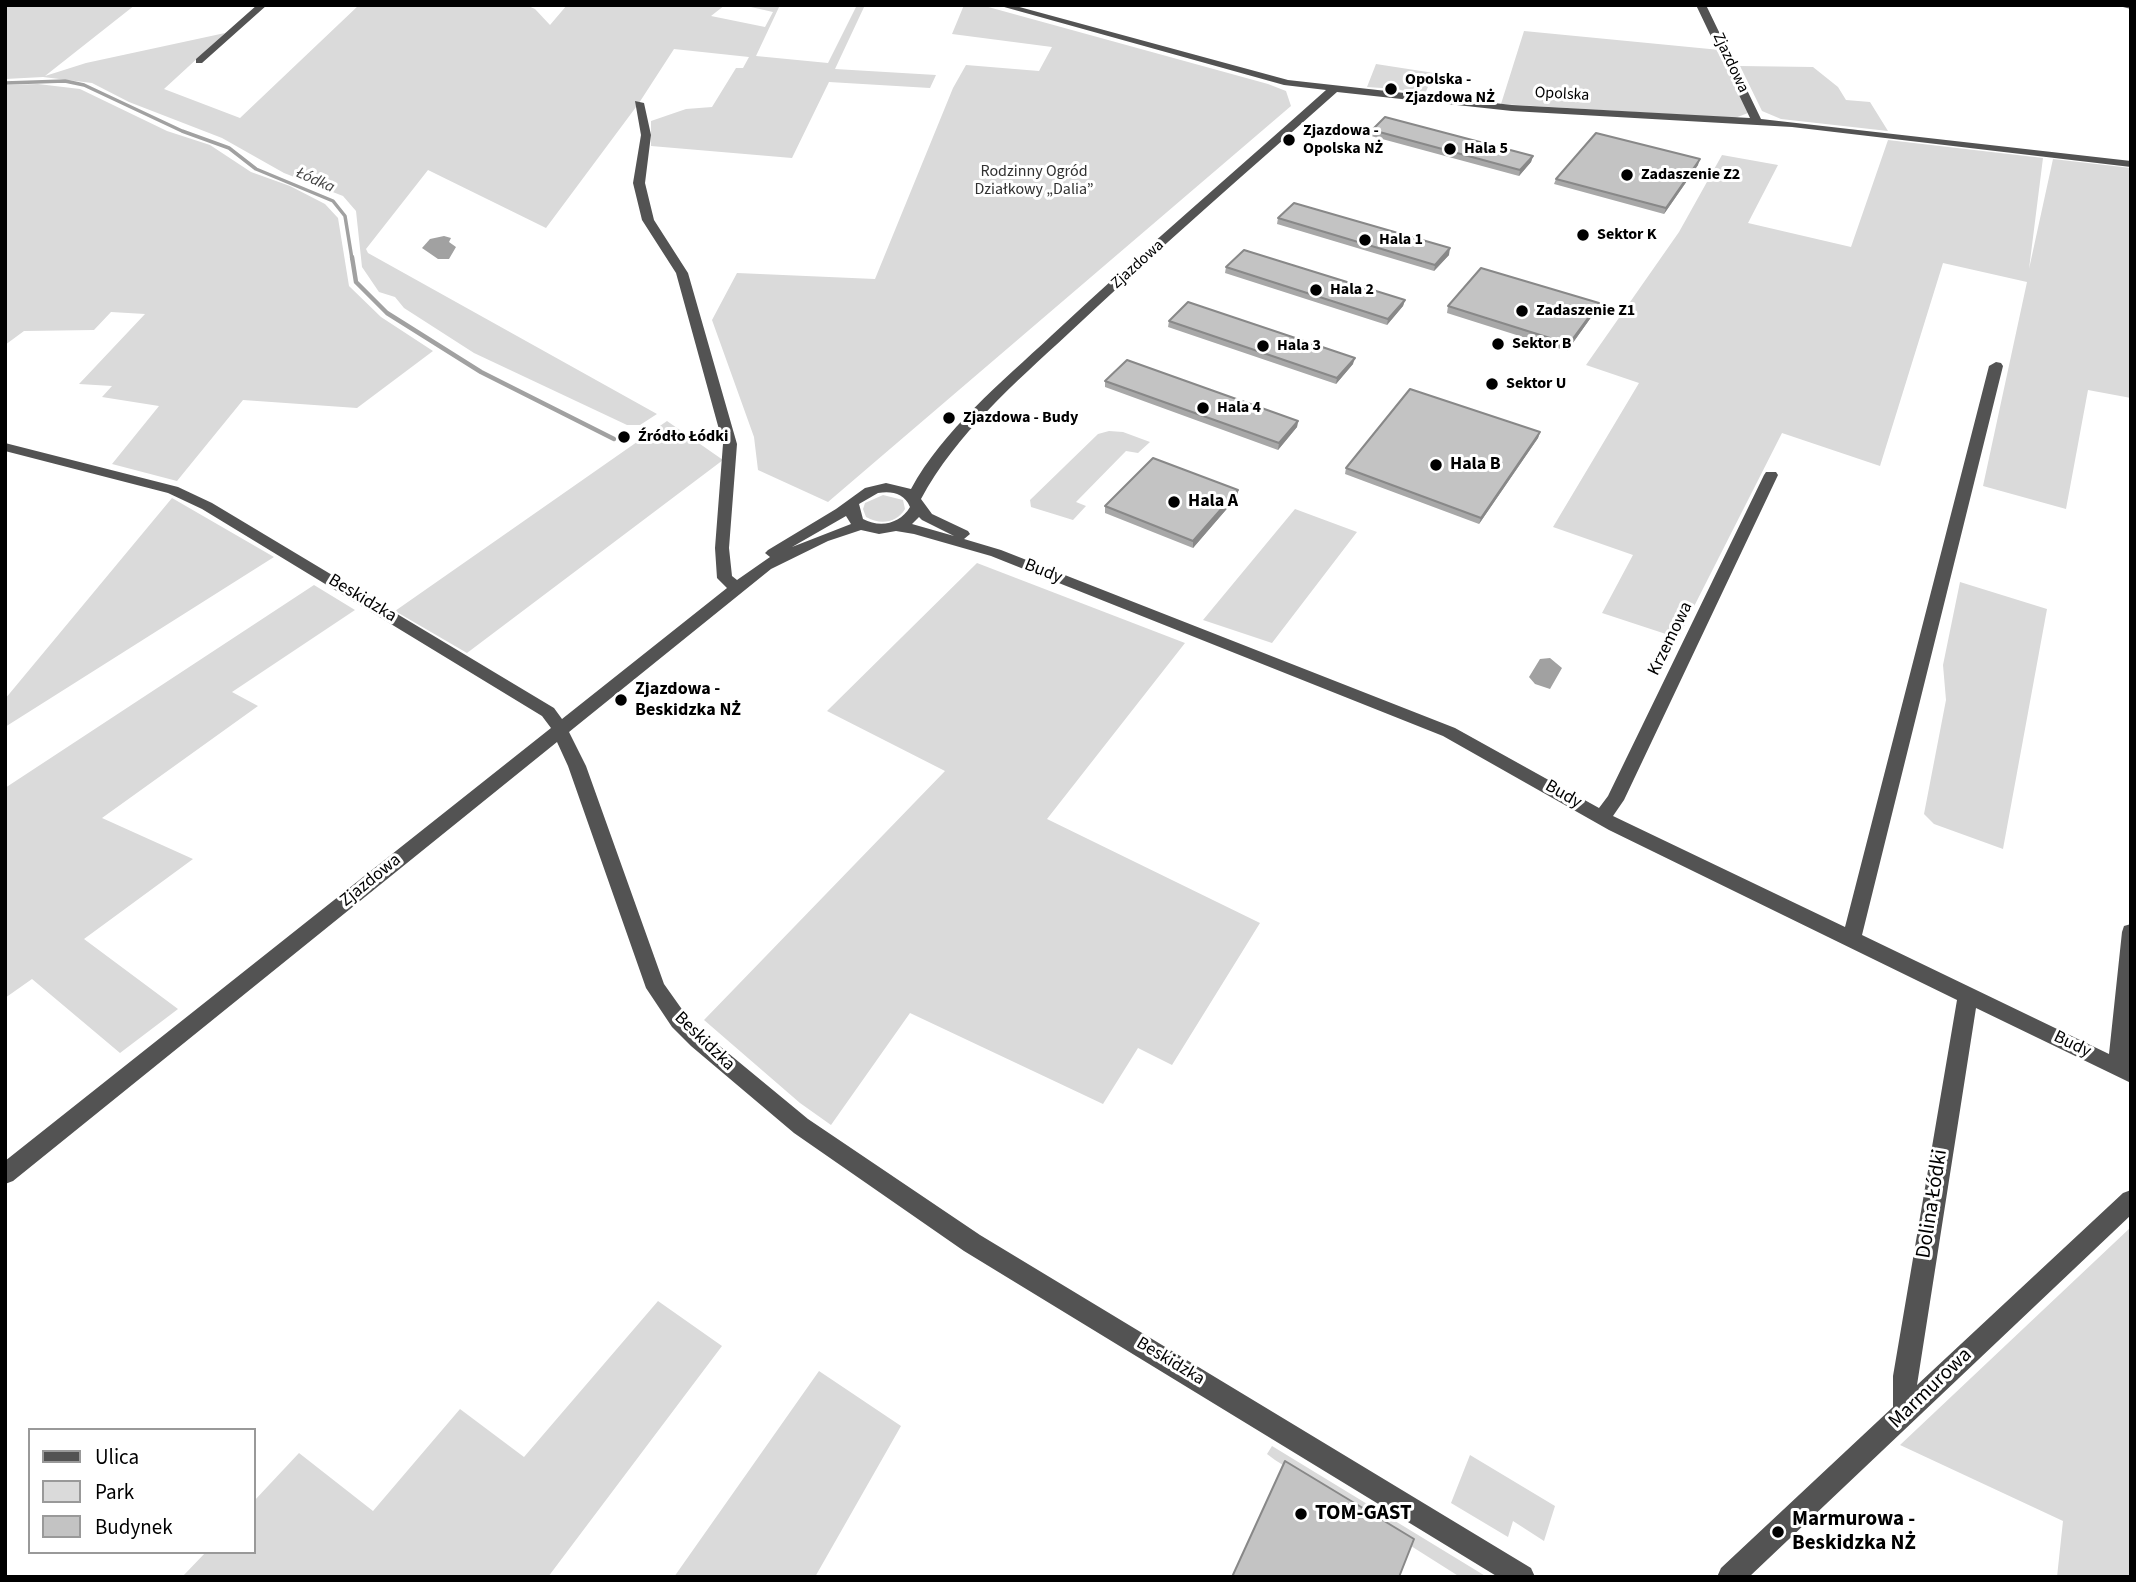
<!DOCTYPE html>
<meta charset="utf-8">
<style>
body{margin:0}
#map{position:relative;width:2136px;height:1582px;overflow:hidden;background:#fff;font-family:"Source Sans 3",sans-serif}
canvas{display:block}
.frame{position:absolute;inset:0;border:7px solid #000;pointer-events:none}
.legend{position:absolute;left:28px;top:1428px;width:228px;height:126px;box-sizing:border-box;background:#fff;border:2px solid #999;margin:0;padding:9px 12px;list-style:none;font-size:21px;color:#000}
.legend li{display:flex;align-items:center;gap:14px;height:35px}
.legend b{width:35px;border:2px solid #999}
</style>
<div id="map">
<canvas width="2136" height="1582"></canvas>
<div class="frame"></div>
<ul class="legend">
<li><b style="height:9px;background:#535353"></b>Ulica</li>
<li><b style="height:19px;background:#dadada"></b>Park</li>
<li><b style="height:19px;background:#c3c3c3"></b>Budynek</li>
</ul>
</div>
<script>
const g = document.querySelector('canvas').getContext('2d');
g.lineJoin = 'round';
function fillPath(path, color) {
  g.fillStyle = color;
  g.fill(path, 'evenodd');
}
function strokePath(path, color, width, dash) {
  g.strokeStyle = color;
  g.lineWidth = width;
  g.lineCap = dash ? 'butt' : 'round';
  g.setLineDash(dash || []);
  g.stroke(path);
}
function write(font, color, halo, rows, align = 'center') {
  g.font = font + ' "Source Sans 3",sans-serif';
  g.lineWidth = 6;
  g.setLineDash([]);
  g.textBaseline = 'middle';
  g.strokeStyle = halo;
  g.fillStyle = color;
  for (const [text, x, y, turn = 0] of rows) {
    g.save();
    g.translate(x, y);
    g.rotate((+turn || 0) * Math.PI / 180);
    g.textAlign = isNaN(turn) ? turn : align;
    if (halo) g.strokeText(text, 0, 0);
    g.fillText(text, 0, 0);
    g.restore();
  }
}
fillPath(new Path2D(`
 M5 5H135L45 76 86 63 225 33 164 89 240 118 359 5H526L535 9 550 25 567 5H725L711 16 765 27 773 12 742 5H780L756 56 828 63 857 5H865L835 69 936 75 930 88 829 82 792 158 651 146V121L686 109 712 107 736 68H743L749 57 674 49 639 103 546 228 428 170 366 249 368 253 657 414 640 425H627L474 353 404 308 395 297 379 292 362 267 356 211 343 196 284 173 222 138 129 102 92 83 43 77 5 79Z
 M964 5H981L1268 84 1286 91 1291 106 828 502 758 470 754 437 712 320 737 273 875 279 953 88 966 65 1039 71 1052 47 952 34Z
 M1524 31 1720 50 1748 113 1735 118 1501 104Z
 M1376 64 1434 73 1424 96 1397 89 1367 87Z
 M1740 66 1813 67 1838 87 1846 100 1870 102 1888 131 1781 119 1762 111Z
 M38 84 80 89 167 131 210 145 251 172 290 186 325 204 338 218 349 286 381 317 433 351 357 408 243 400 177 481 112 464 159 406 102 397 112 386 79 384 145 314 111 312 94 330 24 331 5 345V85Z
 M1888 140 2043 158 2029 269 2053 159 2131 168V398L2088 390 2066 509 1983 486 2027 282 1943 263 1880 466 1782 433 1678 638 1602 613 1633 555 1553 527 1639 383 1586 365 1679 232 1722 155 1778 165 1748 223 1851 247Z
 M667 421 723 460 467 653 395 611Z
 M1109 431 1123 432 1150 442 1138 453 1126 451 1076 502 1086 506 1073 520 1031 507 1030 500 1098 434Z
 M883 495 903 500 905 509C897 523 880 525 866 517L863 509 865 503Z
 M172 498 274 557 5 727V699Z
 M1295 509 1357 532 1272 643 1203 620Z
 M977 563 1185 643 1047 819 1260 923 1172 1065 1138 1048 1103 1104 910 1013 831 1125 800 1103 704 1020 945 771 827 711Z
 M1960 582 2047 609 2003 849 1934 824 1924 814 1946 700 1943 665Z
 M314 585 355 610 232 692 258 706 102 818 193 859 84 939 178 1009 120 1053 32 979 5 998V788Z
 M2131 1227V1577H2057L2063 1521 1900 1445Z
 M658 1301 722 1346 548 1577H182L206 1552H254V1501L299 1453 373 1511 460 1409 524 1457Z
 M819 1371 901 1426 815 1577H674Z
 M1272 1446 1487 1577H1460L1275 1460 1267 1454Z
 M1470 1455 1555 1506 1544 1541 1513 1521 1508 1537 1451 1503Z`), '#dadada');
fillPath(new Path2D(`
 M444 236 451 238 449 242 456 247 449 259H438L422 248 430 239Z
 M1550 658 1562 668 1550 689 1535 684 1529 677 1540 659Z`), '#a1a1a1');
strokePath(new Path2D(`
 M5 83 65 81 84 85 182 131 229 148 256 169 333 201 345 216 352 259`), '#a1a1a1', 3.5);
strokePath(new Path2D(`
 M352 257 356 282 387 313 481 372 614 439`), '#a1a1a1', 4.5);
fillPath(new Path2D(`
 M257 5H267L202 63H196V59Z
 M997 5H1012L1288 80 1512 105 1750 118 1696 5H1706L1761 119 2131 161V167L1792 127 1512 111 1337 92C1247 172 1156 251 1069 333 1015 383 956 434 921 499L932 514 968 531 970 534 964 539 1001 550 1455 728 1599 808 1608 796 1764 475 1766 472H1776L1778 475 1624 800 1613 816 1845 927 1989 366 1996 362 2001 363 2003 366 1862 935 2109 1054 2122 932 2124 926 2131 924V1083L1976 1008 1917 1385 2123 1193 2131 1190V1215L1749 1577H1717L1721 1568 1893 1407V1376L1957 1000 1609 830 1443 736 991 556 914 534 896 531 879 534 861 530 828 541 771 569 569 732 586 766 664 984 686 1015 705 1034 808 1119 980 1235 1531 1568 1535 1577H1498L964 1251 794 1133 691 1046 672 1027 646 988 568 766 557 742 13 1181 5 1184V1161L551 728 542 716 202 509 168 493 5 451V443L178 487 212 503 554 708 562 719 727 588 717 578 715 548 723 444 676 273 642 220 633 183 641 135 635 101 644 103 651 135 645 183 654 220 688 273 737 444 729 548 732 576 737 580 770 557 765 553 768 550 836 509 865 488 886 483 911 489C943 430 1002 382 1051 336 1141 252 1234 172 1326 90L1284 85ZM878 493C892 491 904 493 910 507 900 524 880 528 863 519L859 504ZM846 516 851 524 792 547ZM919 517 922 520 954 536 912 524Z
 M2115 5H2131V9Z`), '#535353');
fillPath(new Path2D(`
 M1372 130 1533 156 1531 162 1519 176 1371 136Z
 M1698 165 1664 214 1554 184 1556 179Z
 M1278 218 1449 255 1434 271 1277 224Z
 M1226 267 1405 300 1403 306 1387 325 1225 273Z
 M1599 303 1597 309 1567 351 1447 313 1448 306Z
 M1169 321 1353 364 1336 384 1168 327Z
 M1105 381 1298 421 1297 427 1278 450 1105 387Z
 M1540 432 1538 438 1479 524 1345 474 1346 468Z
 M1238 490 1237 497 1193 548 1105 513V506Z`), '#a8a8a8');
fillPath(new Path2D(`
 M1533 156 1531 162 1519 176 1520 170Z
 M1700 159 1698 165 1664 214 1666 208Z
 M1450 248 1449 255 1434 271 1435 265Z
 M1405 300 1403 306 1387 325 1388 319Z
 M1599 303 1597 309 1567 351 1569 344Z
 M1355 358 1353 364 1336 384 1337 378Z
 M1298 421 1297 427 1278 450 1279 443Z
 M1540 432 1538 438 1479 524 1481 518Z
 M1238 490 1237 497 1193 548V541Z`), '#888');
const building = new Path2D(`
 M1385 117 1533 156 1520 170 1372 130Z
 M1596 133 1700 159 1666 208 1556 179Z
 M1294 203 1450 248 1435 265 1278 218Z
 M1244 250 1405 300 1388 319 1226 267Z
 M1481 268 1599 303 1569 344 1448 306Z
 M1188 302 1355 358 1337 378 1169 321Z
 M1127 360 1298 421 1279 443 1105 381Z
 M1410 389 1540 432 1481 518 1346 468Z
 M1153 458 1238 490 1193 541 1105 506Z
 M1285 1461 1414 1539 1399 1577H1232Z`);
fillPath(building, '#c3c3c3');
strokePath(building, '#888', 2);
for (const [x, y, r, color] of [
 [1391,89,7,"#000"],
 [1289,140,7,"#000"],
 [1450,149,7,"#000"],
 [1627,175,7,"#000"],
 [1583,235,7,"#000"],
 [1365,240,7,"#000"],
 [1316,290,7,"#000"],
 [1522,311,7,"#000"],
 [1498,344,7,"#000"],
 [1263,346,7,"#000"],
 [1492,384,7,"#000"],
 [1203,408,7,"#000"],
 [949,418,7,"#000"],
 [624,437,7,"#000"],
 [1436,465,7,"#000"],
 [1174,502,7,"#000"],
 [621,700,7,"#000"],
 [1301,1514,7,"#000"],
 [1778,1532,7,"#000"]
]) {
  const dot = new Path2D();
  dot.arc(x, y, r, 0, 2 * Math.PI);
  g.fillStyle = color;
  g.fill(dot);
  strokePath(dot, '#fff', 2.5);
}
write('16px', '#000', '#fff', [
 ["Zjazdowa",1730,63,65],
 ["Opolska",1562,95,3],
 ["Zjazdowa",1138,265,-42]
]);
write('bold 16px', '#000', '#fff', [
 ["Opolska -",1405,80],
 ["Zjazdowa NŻ",1405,98],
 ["Zjazdowa -",1303,131],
 ["Opolska NŻ",1303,149],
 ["Hala 5",1464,149],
 ["Zadaszenie Z2",1641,175],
 ["Sektor K",1597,235],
 ["Hala 1",1379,240],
 ["Hala 2",1330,290],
 ["Zadaszenie Z1",1536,311],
 ["Sektor B",1512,344],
 ["Hala 3",1277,346],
 ["Sektor U",1506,384],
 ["Hala 4",1217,408],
 ["Zjazdowa - Budy",963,418],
 ["Źródło Łódki",638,437]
], 'left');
write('16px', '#313131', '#fff', [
 ["Rodzinny Ogród",1034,172],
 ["Działkowy „Dalia”",1034,190]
]);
write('italic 16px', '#424242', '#fff', [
 ["Łódka",315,181,24]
]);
write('bold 18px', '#000', '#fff', [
 ["Hala B",1450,465],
 ["Hala A",1188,502],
 ["Zjazdowa -",635,690],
 ["Beskidzka NŻ",635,711]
], 'left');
write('18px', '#000', '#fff', [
 ["Budy",1043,572,22],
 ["Beskidzka",362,599,31],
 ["Krzemowa",1671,639,-64],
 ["Budy",1563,795,30],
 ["Zjazdowa",371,881,-39],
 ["Beskidzka",704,1042,44],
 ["Budy",2072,1045,26],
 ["Beskidzka",1170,1362,31]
]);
write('21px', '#000', '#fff', [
 ["Dolina Łódki",1933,1204,-81],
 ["Marmurowa",1931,1389,-44]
]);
write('bold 21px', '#000', '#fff', [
 ["TOM-GAST",1315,1514],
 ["Marmurowa -",1792,1520],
 ["Beskidzka NŻ",1792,1544]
], 'left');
</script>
